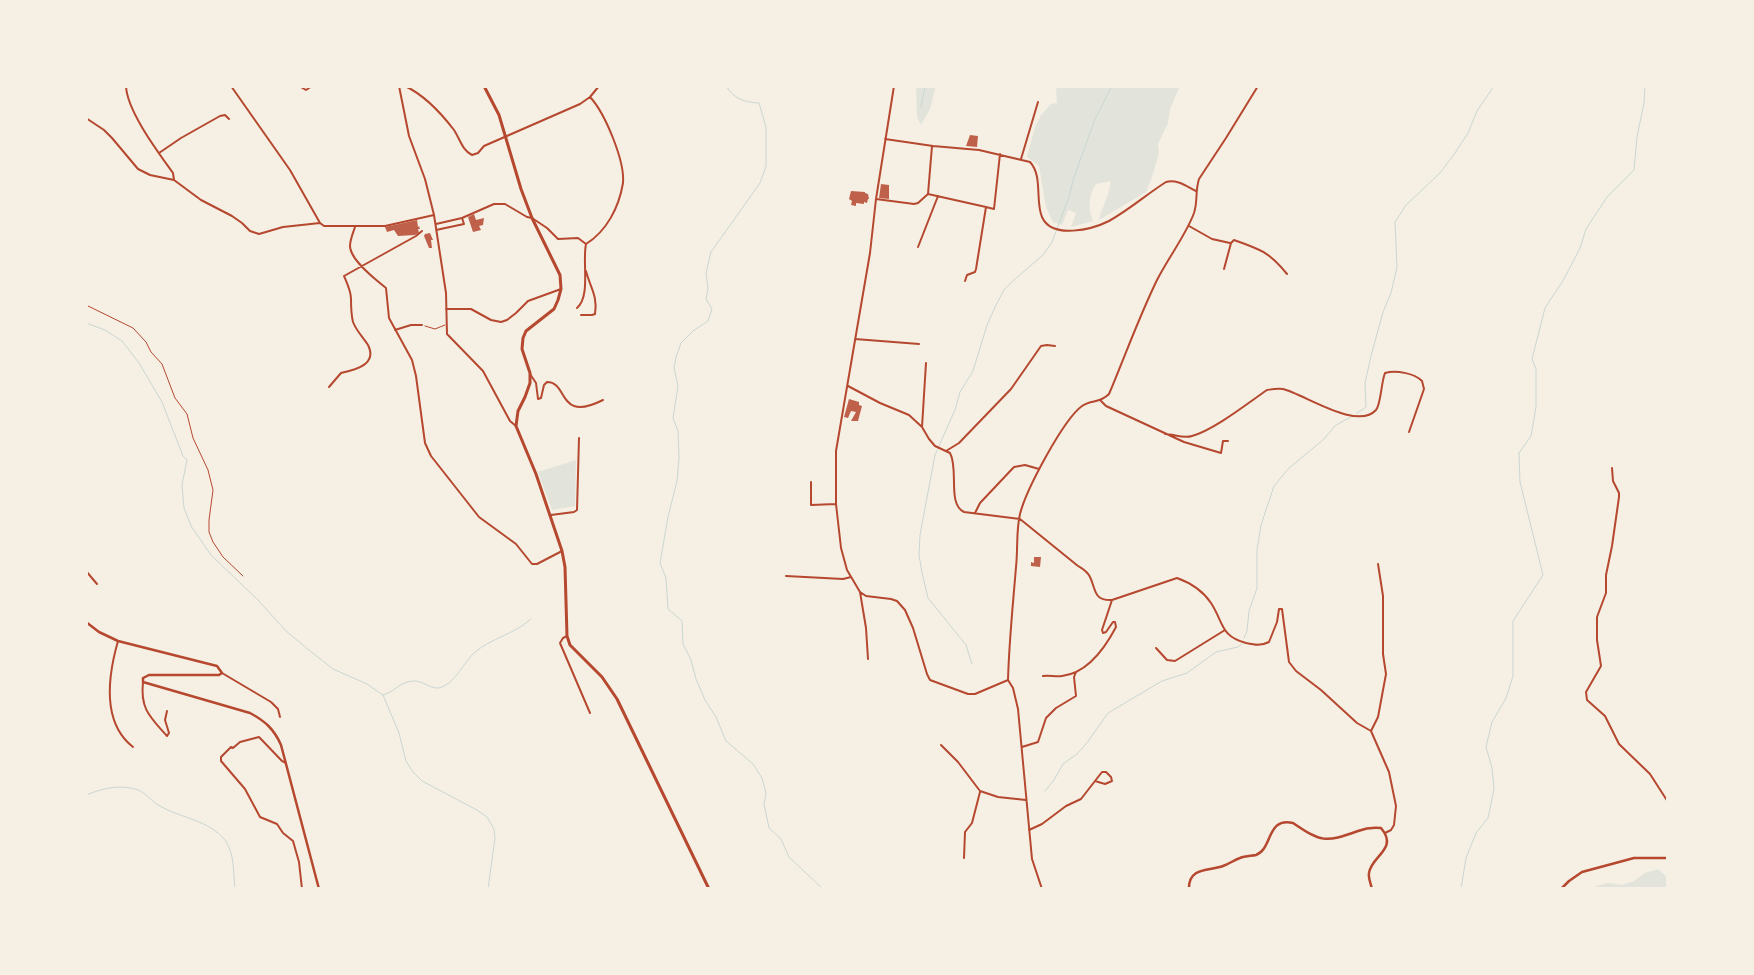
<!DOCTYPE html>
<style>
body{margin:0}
#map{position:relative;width:1754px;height:975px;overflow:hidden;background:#f6efe4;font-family:"Exo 2",sans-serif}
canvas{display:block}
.frame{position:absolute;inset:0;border:88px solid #f6efe4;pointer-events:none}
</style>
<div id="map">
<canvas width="1754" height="975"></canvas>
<div class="frame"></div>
</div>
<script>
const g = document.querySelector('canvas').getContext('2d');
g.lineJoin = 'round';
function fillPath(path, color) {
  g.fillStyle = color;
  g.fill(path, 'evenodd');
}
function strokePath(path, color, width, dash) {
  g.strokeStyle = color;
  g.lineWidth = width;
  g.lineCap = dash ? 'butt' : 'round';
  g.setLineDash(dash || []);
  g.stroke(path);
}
fillPath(new Path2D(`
 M916 86H936L930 109 921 125 917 117Z
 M1056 86H1180L1170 109 1168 123 1158 144 1159 153 1152 177 1146 192 1099 220C1101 210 1112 189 1110 181L1096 184C1088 197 1088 207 1093 221L1071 227 1076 213 1068 210 1062 225 1053 222 1046 207 1039 166 1027 157 1035 127 1041 115 1051 104 1057 103Z
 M576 460 575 506 552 510 538 472Z
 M1658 869 1668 878V889H1594L1596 886 1608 883 1622 885 1634 881 1645 873Z`), '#e2e4dc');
strokePath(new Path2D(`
 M726 86C734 99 744 102 759 103L766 127V166L760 183 711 252 706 273 708 289 706 299 712 309 708 321 693 331 681 343 676 357 674 368 678 386 673 418 678 431 679 458 677 481 668 517 660 563 666 578 668 609 682 621 683 644 691 660 696 679 705 700 716 717 726 741 753 764 762 778 766 793 764 804 769 828 781 839 789 857 823 889
 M921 107 925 86
 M86 323 105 330 122 341 139 363 162 402 183 456 187 460 182 485 184 508 191 526 211 555 258 600 286 631 309 650 333 669 367 684 383 695 399 733 406 761 413 772 422 781 477 810 487 817 494 829 495 838 488 889
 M1357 413 1366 407 1365 383 1371 356 1383 312 1391 293 1397 267 1395 222 1406 205 1440 173 1455 153 1468 133 1477 111 1494 86
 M1244 638 1247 631 1249 611 1257 588V550L1261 525 1274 486 1289 468 1323 440 1336 425 1351 417
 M972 664 966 645 928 598 922 573 919 555 920 535 935 455 955 410 960 392 973 371 987 325 996 305 1004 290 1015 279 1043 255 1052 242 1069 197 1074 177 1095 119 1112 86
 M383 695C395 692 399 682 413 681 422 680 430 689 439 688 455 684 463 663 474 653 491 638 515 634 531 619
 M1045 791 1054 780 1063 764 1077 754 1086 744 1108 713 1162 681 1187 673 1216 652 1238 647 1242 644
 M86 794H89C103 788 122 784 138 790 146 793 152 802 160 806 180 818 209 820 225 840 235 854 233 873 235 889
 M1461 889 1466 858 1476 833 1488 818 1494 789 1492 768 1486 747 1492 722 1506 698 1513 676V621L1543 575 1520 482 1519 453 1531 436 1536 407V369L1532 359 1545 308 1564 279 1580 248 1586 229 1607 197 1634 170 1637 137 1644 103 1645 86`), '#c9d6d2', 1);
fillPath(new Path2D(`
 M970 135 978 136 977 147 966 146Z
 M881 184 889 185V199L879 198Z
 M851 191 865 192V193L868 194 869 199H868L867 203 864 202V204L856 203V206L851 205 852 201 849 199Z
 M474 214 476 220 484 218 483 225 479 226 481 230 473 232 468 217Z
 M417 220 418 227 419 226 420 229H418L419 233 415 235 398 236 394 230 387 232 385 227Z
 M430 233 433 240H431L432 248H429L424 236 425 234Z
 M849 399 859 402V405L862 406 858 421H851L856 412 851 411 848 418 844 417Z
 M1034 557H1041L1040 567 1031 566V562L1034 563Z`), '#bf614a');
strokePath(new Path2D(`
 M86 305 133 328 146 342 151 352 162 364 175 398 187 414 193 438 208 470 213 490 209 520V532L213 542 223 557 243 576
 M425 326 435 329 445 325`), '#b5482f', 1);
strokePath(new Path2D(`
 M126 86C127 111 158 152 173 173L174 180
 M231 86 290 170 320 223
 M299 86 306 90 312 86
 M399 86 409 136 425 179 434 215 446 293 447 334 483 371 510 421 516 426
 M405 86C424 95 441 113 454 130 460 139 462 150 472 155L478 153 484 146 580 104 590 97 599 86
 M894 86 876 199 870 253 836 451V504L841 548 847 570 860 592 866 596 891 599 897 601 905 610 913 628 927 674 930 680 968 694H975L1008 680
 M86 118 104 130 112 138 138 169 150 175 174 180 201 200 232 216 242 223 250 231 259 234 283 227 320 223 324 226H385L434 215
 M885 139 933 146 979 150 1030 162C1043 176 1035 201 1042 217 1052 240 1093 229 1109 221 1129 210 1147 194 1166 182 1177 179 1186 186 1196 191
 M159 153 181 138 220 116 225 115 229 119
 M1021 159 1038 102
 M928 194 932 146
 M876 199 914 204 918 203 928 194 986 207
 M462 218 494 204H505L527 217 532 218 547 228 558 239 578 238 586 244C607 231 619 207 623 183 625 161 605 113 590 97
 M436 224 462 218 464 224 436 230
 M1189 226 1212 239 1230 243
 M355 227C353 233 350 240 350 246 350 260 376 280 386 288L389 318 412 360 416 376 425 443 431 456 479 517 516 544 532 564H537L562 551
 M918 247 938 196
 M1224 269 1231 243 1234 240C1260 249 1269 252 1287 274
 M965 281 967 275 975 272 976 269 986 207 994 209 1000 154
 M577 308C591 296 582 262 586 244
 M446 309H471L491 320 501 322 507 320 516 313 528 301 561 289
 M581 315H592L595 314C598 296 590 287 586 271
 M395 330 411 325H422
 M855 339 919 344
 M530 374 536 383 538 399 541 398 544 385 547 382C569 382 557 423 603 400
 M848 386 880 403 909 415 922 427 929 439 935 446 950 453C959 469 947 504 964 512L1020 519 1078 566C1083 569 1087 571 1090 577 1096 589 1093 601 1112 600L1177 578C1191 583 1203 591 1211 603 1224 623 1220 636 1246 643 1255 645 1261 646 1269 642L1277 622 1279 609H1282L1289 662 1296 671 1321 690 1357 723 1371 731 1389 772 1396 806 1394 825 1391 830 1385 833
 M329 387 341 373C354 370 378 365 368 345 363 337 357 332 353 322 351 314 351 307 351 299 351 291 347 283 344 276L416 236 422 231
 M1101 401 1106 406 1184 442 1221 453 1223 441H1228
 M922 427 926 363
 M1165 434C1174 434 1183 439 1192 436 1214 430 1248 403 1267 390 1273 389 1277 388 1283 389 1304 394 1357 431 1376 410 1381 404 1381 383 1385 373 1396 370 1414 373 1422 381L1424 389 1409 432
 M946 451 959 443 1011 389 1041 346 1047 345 1055 346
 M1612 468 1613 481 1619 493V497L1612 546 1606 575V593L1597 617V640L1601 666 1586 692 1587 700 1605 716 1619 744 1650 774 1668 802
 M811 482V505L836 504
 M975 513 980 503 1014 467 1025 465 1039 469
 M551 515 574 512 577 510 579 438
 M86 571 97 584
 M786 576 843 579 851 577
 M860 592 866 628 868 659
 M567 636 563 638 560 643 590 713
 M118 641C108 676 101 722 133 747
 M1156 648 1167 660 1175 661 1225 630
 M222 673 271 702 278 709 280 717
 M1043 676C1049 675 1056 677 1062 676 1088 673 1105 648 1116 627L1115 622H1113L1106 632 1103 633 1102 630 1112 600
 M143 682C140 709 150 717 167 736L169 733 165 720 167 711
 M1371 731 1378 717 1386 674 1383 654V596L1378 564
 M941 745 958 762 980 791 998 797 1026 800
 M1022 747 1038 742 1046 718 1056 708 1076 696 1074 677 1076 672
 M286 763 282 761 259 737 240 742 233 748 231 747 221 757V761L245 789 260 817 277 824 283 833 293 841 299 862 302 889
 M1029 830 1042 824 1066 806 1081 799 1102 772H1106L1111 777 1112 781 1105 784 1095 781
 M964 858 965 832 972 823 980 792
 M1042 889 1032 859 1018 709 1013 688 1008 680C1009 642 1013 604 1016 567 1018 550 1016 530 1020 514 1026 490 1063 420 1082 406 1092 399 1099 404 1109 394 1125 356 1139 317 1157 280 1168 258 1186 235 1194 213 1198 201 1195 191 1199 179L1226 138 1258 86`), '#b5482f', 2);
strokePath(new Path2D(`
 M86 622 99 632 118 641 217 666 222 673 219 675H149L143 678V682L250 713C265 721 274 729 281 745L319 889
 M1189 889C1188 867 1209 871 1223 866 1229 864 1234 860 1240 858 1245 856 1251 856 1256 855 1273 849 1266 817 1293 823 1321 842 1325 843 1358 831 1366 828 1373 827 1381 828 1399 849 1371 856 1369 873 1368 878 1371 884 1372 889
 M1561 889 1569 881 1582 872 1634 858H1668`), '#b5482f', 2.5);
strokePath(new Path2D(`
 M484 86 499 115 521 189 532 218 560 275 561 289 558 300 554 309 526 331 523 338 522 349 530 373V383L525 397 518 411 516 426 536 474 562 551 565 567 567 636 570 645 602 677 617 699 709 889`), '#b5482f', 3);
</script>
